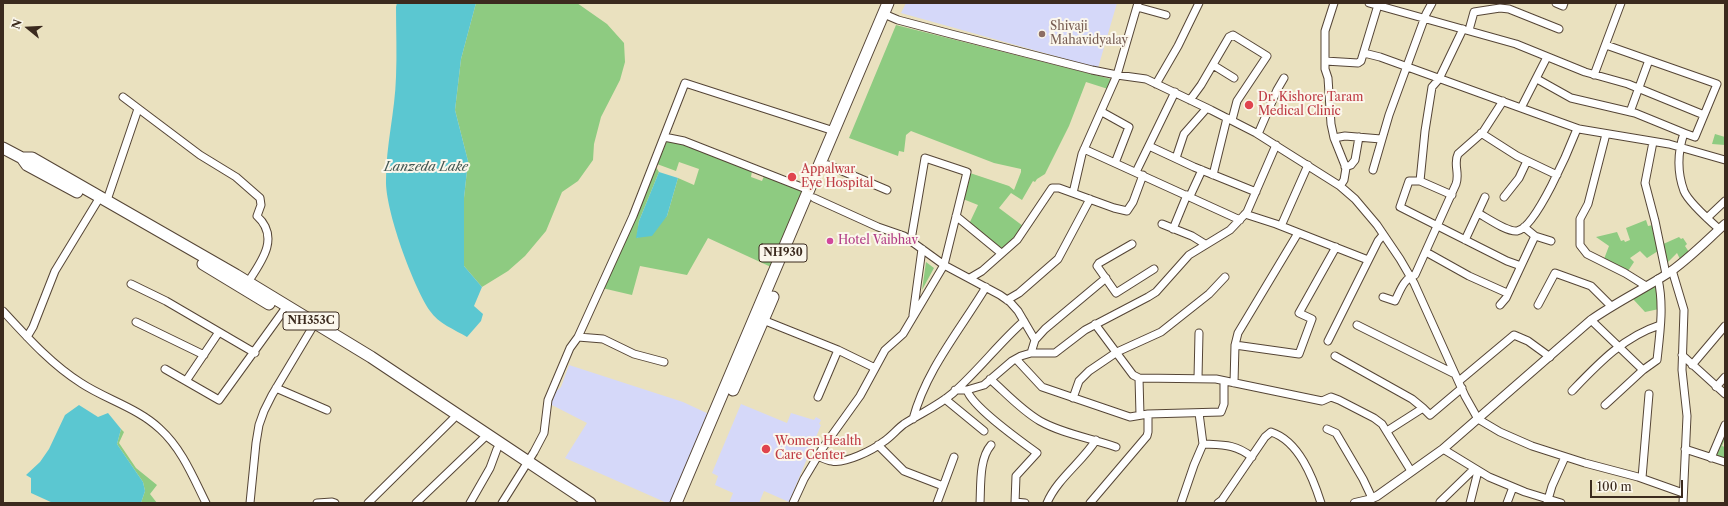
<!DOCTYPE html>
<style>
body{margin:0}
#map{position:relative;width:1728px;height:506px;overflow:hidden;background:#eae1bf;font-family:"Libre Caslon Text",serif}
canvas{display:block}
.frame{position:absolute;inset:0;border:4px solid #3b2a1e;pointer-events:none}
.north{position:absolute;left:8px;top:8px;width:40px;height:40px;-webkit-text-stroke:3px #fbf7ec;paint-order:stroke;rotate:288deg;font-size:11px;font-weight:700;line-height:16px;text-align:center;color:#3b2a1e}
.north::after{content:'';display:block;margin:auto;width:14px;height:18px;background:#3b2a1e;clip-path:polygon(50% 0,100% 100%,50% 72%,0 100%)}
.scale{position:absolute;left:1590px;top:480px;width:93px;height:18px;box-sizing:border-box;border:2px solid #3b2a1e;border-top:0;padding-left:5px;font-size:12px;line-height:14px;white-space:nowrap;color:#3b2a1e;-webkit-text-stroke:3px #fbf7ec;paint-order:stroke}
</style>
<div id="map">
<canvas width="1728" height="506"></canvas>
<div class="frame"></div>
<div class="north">N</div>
<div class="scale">100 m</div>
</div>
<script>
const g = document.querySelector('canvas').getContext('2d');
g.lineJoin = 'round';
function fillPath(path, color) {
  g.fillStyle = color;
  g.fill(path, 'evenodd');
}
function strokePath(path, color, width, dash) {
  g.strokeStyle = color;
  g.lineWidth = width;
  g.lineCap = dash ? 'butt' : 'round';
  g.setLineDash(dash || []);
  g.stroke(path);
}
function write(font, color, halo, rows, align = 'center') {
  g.font = font + ' "Libre Caslon Text",serif';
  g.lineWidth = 4;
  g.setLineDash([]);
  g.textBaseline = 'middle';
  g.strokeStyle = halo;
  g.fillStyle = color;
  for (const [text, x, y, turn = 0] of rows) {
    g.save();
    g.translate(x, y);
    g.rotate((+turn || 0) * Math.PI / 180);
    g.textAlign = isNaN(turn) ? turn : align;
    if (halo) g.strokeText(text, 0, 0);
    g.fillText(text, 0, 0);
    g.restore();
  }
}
fillPath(new Path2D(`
 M906 3H1117L1098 68 901 13Z
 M569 365 683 402 711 415 673 503H667L565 458 587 423 550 404 555 392 561 387Z
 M741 404 787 423 791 413 814 420 816 417 821 420 819 424 821 425 789 502 764 491 759 503H729L733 493 715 485 718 476 712 473Z`), '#d5d8f9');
fillPath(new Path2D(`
 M476 3H577L607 24 624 43 625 62 620 80 601 117 594 144 593 160 578 181 562 192 546 231 525 256 508 271 482 287 464 266V198L468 161 455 110 461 59Z
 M896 25 1111 79 1108 89 1086 82 1069 126 1045 174 1037 179 1035 182 1033 181 1022 200 1011 193 999 208 1023 226 1020 231 1001 251 969 224 978 205 963 199 970 173 1009 186 1014 190 1021 172V169L994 163 911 131 906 135 904 152 899 151 898 156 849 138Z
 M1715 134 1725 137V145L1712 144Z
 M667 141 683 144 752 171 751 177 762 181 764 176 806 193 771 267 708 238 687 275 640 266 632 295 602 288 635 217 656 167 659 172 639 221 637 238 667 216 678 178 694 185 699 169 679 162 676 171 657 164Z
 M1646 220 1648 226 1653 225 1658 251 1647 258 1640 251 1630 258 1634 262 1628 271 1604 259 1609 246 1596 237 1617 232 1621 241 1624 240 1625 242 1630 240 1626 228Z
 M1679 237 1681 239 1683 238 1687 244 1685 246 1689 252 1680 259 1677 253 1666 264 1661 245Z
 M926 262 934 268 922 290Z
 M1657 284 1659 309 1645 312 1633 299Z
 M121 429 124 432 119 443 136 468 157 485 150 494 157 503H141L145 491 143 482 117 444Z
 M1725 429V439L1722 446 1725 447V459L1715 456Z`), '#8ecb81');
fillPath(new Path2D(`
 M397 3H476L461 59 455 110 468 161 464 198V266L482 287 474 306 483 314 481 321 467 337C455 330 438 323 430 311 413 286 385 210 386 180 386 145 395 112 396 77 397 54 396 31 396 7Z
 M659 172 678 178 667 216 652 236 636 238 639 221Z
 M79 405 98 417 108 413 121 429 117 444 143 482 145 491 141 503H53L31 493V478L26 475 40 462 49 449 65 415Z`), '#5bc7d1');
const minor = new Path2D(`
 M1334 3 1325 31V69L1328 78 1331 124 1334 138 1346 168 1344 180 1340 186
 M1369 3 1516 44 1585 72 1628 84 1704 115
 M1556 3 1563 6 1564 3
 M1137 7 1166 15
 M884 14 898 20 951 34 1092 70 1117 75 1146 79 1211 110 1256 133 1340 186 1355 199 1377 225 1400 259 1414 283 1465 396 1478 419 1500 432 1532 446 1585 463 1638 477 1683 493
 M1469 30 1474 12 1500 8 1509 9 1559 29
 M1606 45 1717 84 1695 137 1684 133C1678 151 1677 172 1684 191 1688 201 1710 221 1719 229
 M1364 53 1380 57 1579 129 1669 144 1725 160
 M1325 61 1358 63 1361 61 1378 5
 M1213 65 1234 78
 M1594 75 1621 3
 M1537 79 1571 98 1635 113 1684 133
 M1156 84 1178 46 1199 3
 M123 97 200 155 236 177 260 198 261 205 257 216C280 237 262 261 248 282
 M1190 100 1201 85 1229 37 1233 35 1267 56 1237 101 1232 120
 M1521 108 1547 57
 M1102 112 1129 127 1115 163
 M1630 112 1649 60
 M1481 133 1517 156 1557 175
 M1258 134 1277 90 1284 78
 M1606 134 1588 204 1580 219V245L1587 254 1625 273 1646 286
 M664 137 684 141 809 190
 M1334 138 1345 136 1381 139
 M1653 142 1645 183 1655 221 1666 274
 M1149 146 1194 167 1256 192
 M1084 149 1240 220
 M1176 158 1184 134 1207 108
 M828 165 887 190
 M1345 167 1351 165 1355 160 1359 137
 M1373 170 1389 115 1426 14 1432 3
 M1136 172 1175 92
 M1213 175 1227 118
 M1420 181H1409L1400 207 1507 261 1521 266
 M1073 193 1082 154 1117 75 1138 3
 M1452 195 1420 181 1425 131 1432 87 1439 79 1463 29
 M1190 196 1202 170
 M1504 197 1519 178 1527 161
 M814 198 878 227 904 236 944 265 1000 295 1010 302 1018 311 1035 340
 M107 200 138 109
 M1478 213C1487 218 1507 232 1517 231 1536 228 1570 147 1577 129
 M1245 214 1276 224 1368 260
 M956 216 1001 253
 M1707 218 1725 201
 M1162 224 1192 236 1205 244
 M1281 226 1308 165
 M1173 229 1187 195
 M1535 236 1551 241
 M1465 240 1485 197
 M1132 244 1099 263 1097 266 1116 293 1154 269
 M1426 252 1469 276 1507 293
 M1672 270 1684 310 1682 370 1687 416 1683 503
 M970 278 982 271 1017 240 1052 188H1059L1114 208 1127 211 1133 202 1143 175
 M131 284 166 301 255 353
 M1383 297 1395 301C1400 291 1404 278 1415 275L1456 184C1460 173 1453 164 1458 154L1483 132 1503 101
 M1007 300 1019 293 1058 259 1090 199
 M1500 305 1506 298 1535 236 1524 227
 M1538 305 1555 273 1591 286 1611 306
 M3 311C27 337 51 364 81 383 105 399 138 408 160 429 182 449 193 477 206 503
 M913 315 922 249
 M763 320 838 350 875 368
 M1591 320 1643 370
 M136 322 204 355
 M1095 324 1133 375 1139 378 1140 415
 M1357 325 1455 374
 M27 337 33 327 55 271 97 202
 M1328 341 1378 241 1383 235
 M1235 345 1299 354 1312 319 1299 313 1336 247
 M1031 353 1035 340 1045 329 1106 278
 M1682 355 1725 394
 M1335 356 1412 399 1423 408
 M1016 359 1042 387 1130 417 1148 414 1221 412 1224 404V381
 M664 362 634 354 603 339 578 337 633 216 685 83 834 131
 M1692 365 1725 326
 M165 369 219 400 287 306
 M1139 378 1216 379 1322 401 1331 397 1339 400 1374 418 1382 424 1411 471
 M1198 378 1199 333
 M990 379C1006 393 1021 410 1040 421 1063 434 1091 438 1116 447
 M186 381 219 332
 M1459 381 1514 335 1528 341 1550 357
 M1234 383 1235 345 1238 333 1298 233
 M1716 387 1725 377
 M276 388 327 410
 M955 390H967L984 385 1012 361 1021 356 1031 353H1055L1085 330 1148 297 1156 292 1189 255 1230 230 1247 212 1276 145
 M967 390C972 407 1022 442 1037 453L1016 476 1015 503
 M1572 391C1598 364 1623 337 1660 325
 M818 397 838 350
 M1073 398 1079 381 1089 371 1117 352 1161 332 1209 294 1225 277
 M945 399 984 431
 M1605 405 1643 370 1657 360C1660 333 1664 305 1658 279
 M913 419C926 370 960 330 986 287
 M1327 429 1336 433 1363 479 1372 498
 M1387 431 1423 408 1430 415 1462 388
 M1203 444C1224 445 1235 444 1252 457
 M878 445 904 471 943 486
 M1443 449 1489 477 1525 492 1561 503
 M1685 449 1725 462
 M818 456C822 458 828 461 832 461 845 464 873 450 883 442 891 437 897 429 904 424 921 413 938 406 953 393 979 370 999 343 1024 321
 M1711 458 1725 425
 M1642 478 1649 394
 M1015 502 1025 503
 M1440 502 1474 469
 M250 503 256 443 259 425 264 411 272 395 315 323
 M317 503 332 502 335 503
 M368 503 453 419
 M416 503 488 434
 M470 503 490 468 497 449
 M502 503 534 452 544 433 548 400 570 348 578 337
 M793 503 804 479 822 449 860 396 885 350 903 334 944 265 967 172 925 158 911 240
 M937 503 954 457
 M980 503C981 485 979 459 991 445
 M1047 503C1057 479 1082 462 1096 440
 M1090 503 1147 436 1148 432V414
 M1181 503 1194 465 1203 444 1199 413
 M1218 503 1222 500 1265 437 1271 432C1299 441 1313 478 1321 503
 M1470 503 1478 471
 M1507 503 1513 487
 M1547 503 1552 486 1565 457`);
const tertiary = new Path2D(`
 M1355 503 1368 500 1377 496 1443 449 1591 320C1615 303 1642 290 1667 274 1688 260 1706 241 1725 224`);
const trunk = new Path2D(`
 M3 148 22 158H32L236 275 371 357 590 503
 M22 158 27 165 77 192
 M203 264 269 304
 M733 390 773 297
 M676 503 888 3`);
strokePath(minor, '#554536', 9);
strokePath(tertiary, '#554536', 10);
strokePath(trunk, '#554536', 13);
strokePath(minor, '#fff', 7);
strokePath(tertiary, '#fff', 8);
strokePath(trunk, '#fff', 11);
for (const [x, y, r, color] of [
 [1042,34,4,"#8d6e63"],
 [1249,105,5,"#e0444e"],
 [792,177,5,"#e0444e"],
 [830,241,4,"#d1479c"],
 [766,449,5,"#e0444e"]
]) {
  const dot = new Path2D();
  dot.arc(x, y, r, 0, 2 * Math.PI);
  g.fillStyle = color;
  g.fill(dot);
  strokePath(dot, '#fbf7ec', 1.5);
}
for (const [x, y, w] of [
 [783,253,48],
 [311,321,56]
]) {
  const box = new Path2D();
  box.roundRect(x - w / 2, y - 9, w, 18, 3);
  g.fillStyle = '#fbf7ec';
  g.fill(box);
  strokePath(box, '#3b2a1e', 1);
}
write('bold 11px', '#3b2a1e', null, [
 ["NH930",783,253],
 ["NH353C",311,321]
]);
write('12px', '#785e54', '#fbf7ec', [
 ["Shivaji",1050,27],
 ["Mahavidyalay",1050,41]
], 'left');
write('12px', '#be3a42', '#fbf7ec', [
 ["Dr. Kishore Taram",1258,98],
 ["Medical Clinic",1258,112],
 ["Appalwar",801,170],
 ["Eye Hospital",801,184],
 ["Women Health",775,442],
 ["Care Center",775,456]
], 'left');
write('12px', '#b23c85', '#fbf7ec', [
 ["Hotel Vaibhav",838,241]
], 'left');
write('italic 13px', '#455954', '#fbf7ec', [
 ["Lanzeda Lake",426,167]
]);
</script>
